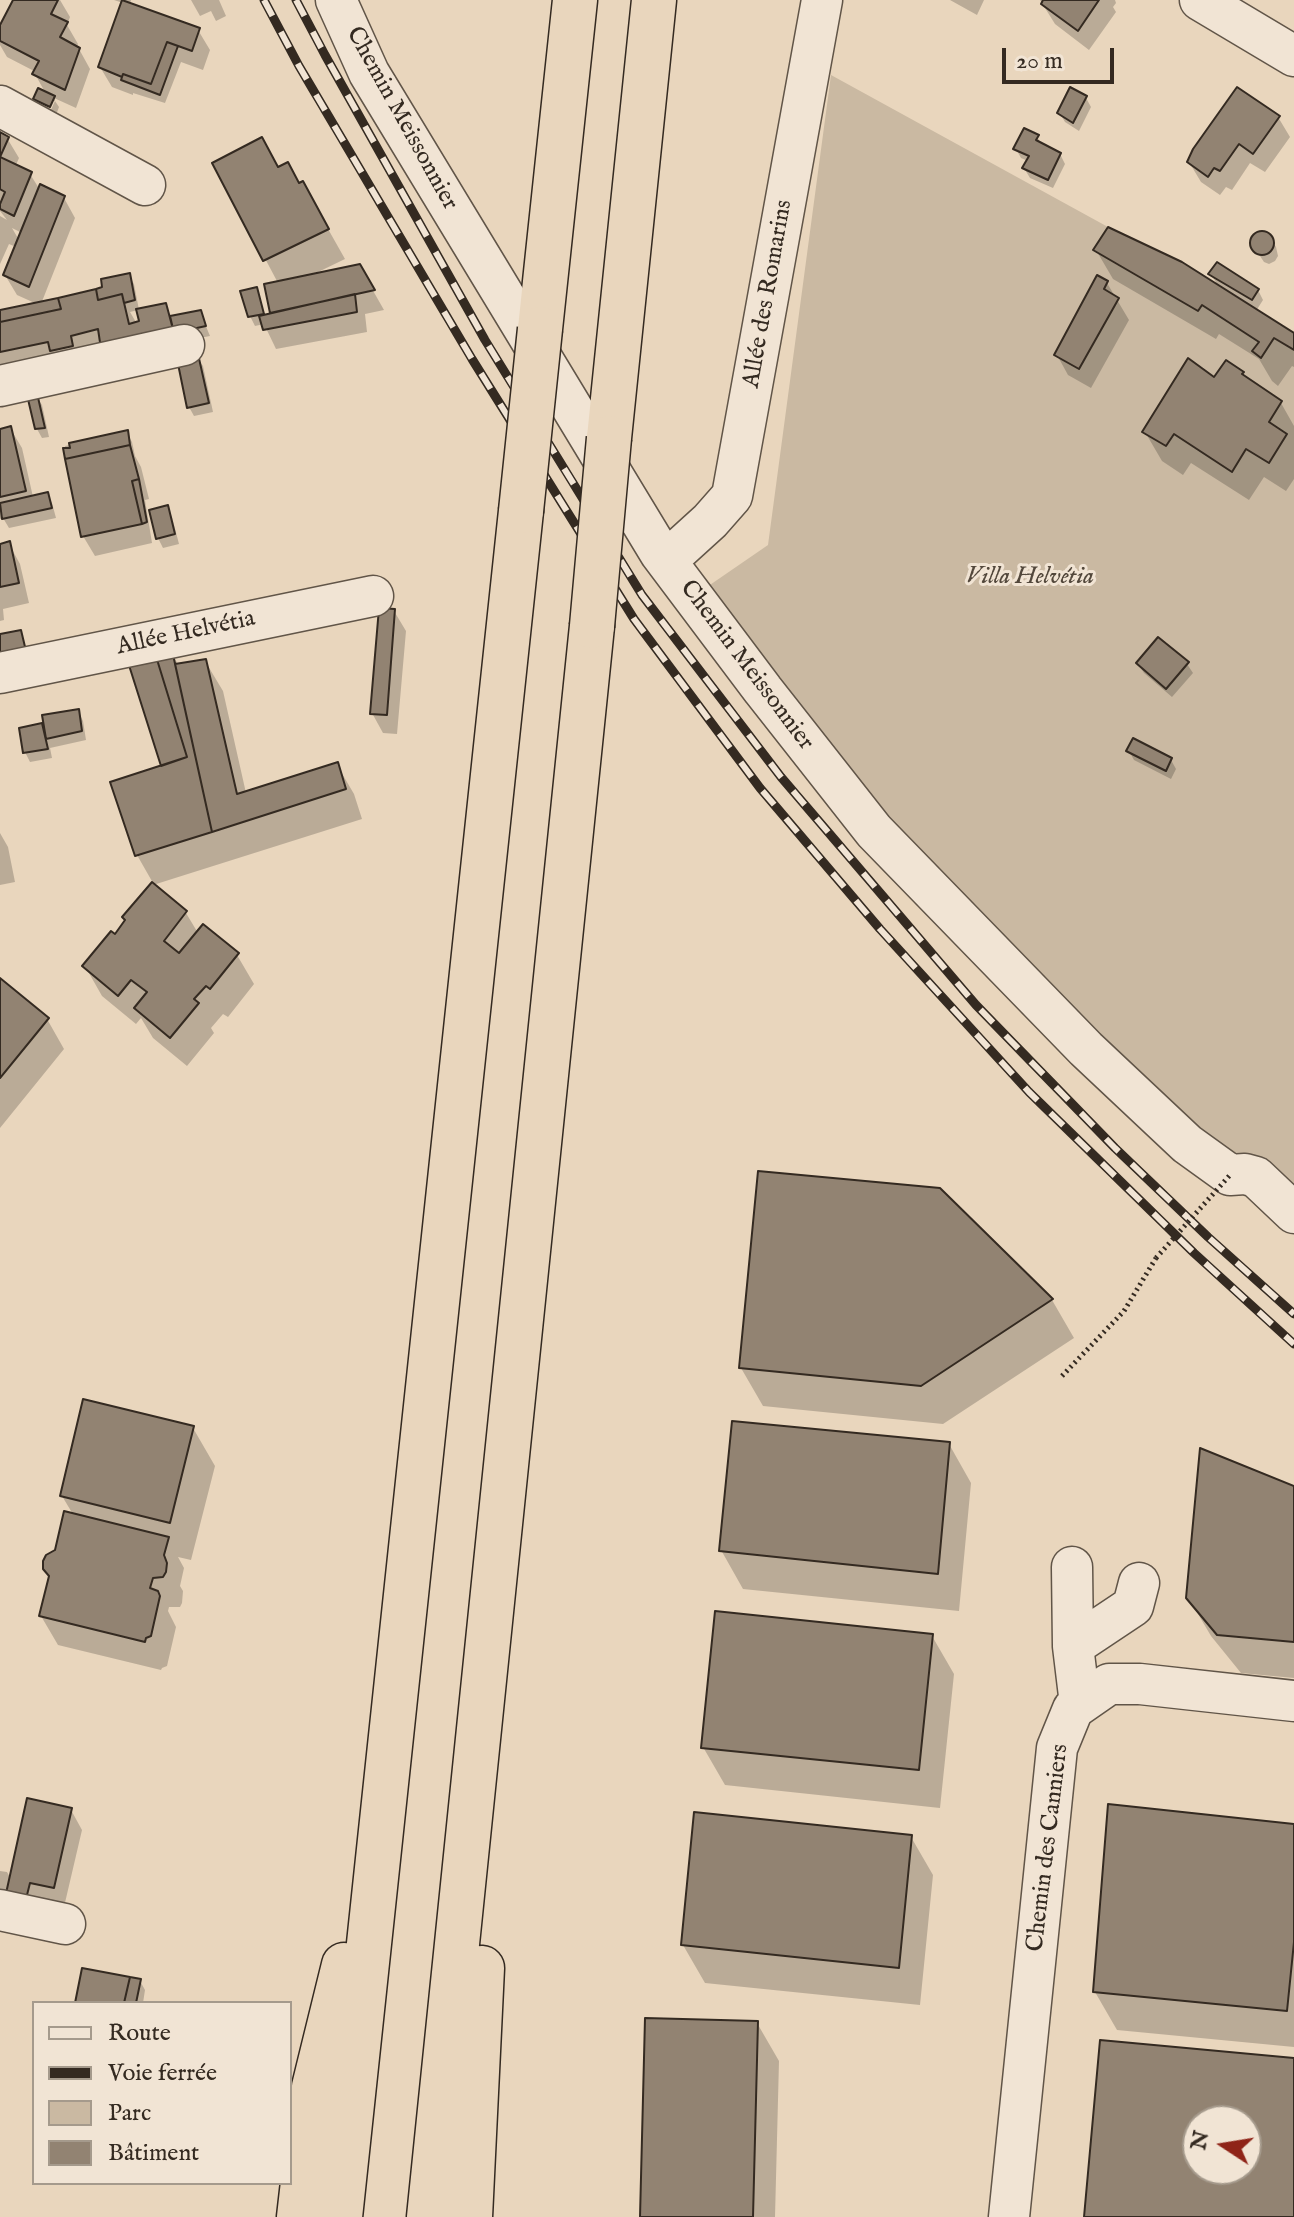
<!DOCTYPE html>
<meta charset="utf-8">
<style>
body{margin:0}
#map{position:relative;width:1294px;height:2217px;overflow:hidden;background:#e9d6bd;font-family:"IM FELL English",serif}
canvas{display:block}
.legend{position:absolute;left:32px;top:2001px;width:260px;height:184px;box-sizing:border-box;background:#f1e4d4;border:2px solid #a59a8c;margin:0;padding:10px 14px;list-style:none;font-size:24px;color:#342a21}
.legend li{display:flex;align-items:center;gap:16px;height:40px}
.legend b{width:40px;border:2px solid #a59a8c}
.north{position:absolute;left:1182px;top:2105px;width:80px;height:80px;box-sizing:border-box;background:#f1e4d4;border:2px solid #a59a8c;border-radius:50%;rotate:282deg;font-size:22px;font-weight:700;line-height:32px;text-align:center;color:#342a21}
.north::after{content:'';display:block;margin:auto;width:28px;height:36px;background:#8f2418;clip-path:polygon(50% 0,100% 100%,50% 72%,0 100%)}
.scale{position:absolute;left:1002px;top:48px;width:112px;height:36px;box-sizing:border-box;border:4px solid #342a21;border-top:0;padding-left:10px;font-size:24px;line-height:28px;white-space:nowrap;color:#342a21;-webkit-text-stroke:6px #f1e4d4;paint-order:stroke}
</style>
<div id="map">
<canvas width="1294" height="2217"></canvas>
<ul class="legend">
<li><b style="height:10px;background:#f1e4d4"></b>Route</li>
<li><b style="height:10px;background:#342a21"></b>Voie ferrée</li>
<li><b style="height:22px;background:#cab9a2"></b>Parc</li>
<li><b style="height:22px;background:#928372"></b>Bâtiment</li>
</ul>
<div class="north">N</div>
<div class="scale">20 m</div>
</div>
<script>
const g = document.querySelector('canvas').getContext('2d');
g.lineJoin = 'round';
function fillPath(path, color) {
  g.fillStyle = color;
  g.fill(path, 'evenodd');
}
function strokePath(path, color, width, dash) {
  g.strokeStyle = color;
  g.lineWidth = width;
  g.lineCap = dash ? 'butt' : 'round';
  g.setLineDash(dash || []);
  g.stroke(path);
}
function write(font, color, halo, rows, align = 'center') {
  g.font = font + ' "IM FELL English",serif';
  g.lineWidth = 6;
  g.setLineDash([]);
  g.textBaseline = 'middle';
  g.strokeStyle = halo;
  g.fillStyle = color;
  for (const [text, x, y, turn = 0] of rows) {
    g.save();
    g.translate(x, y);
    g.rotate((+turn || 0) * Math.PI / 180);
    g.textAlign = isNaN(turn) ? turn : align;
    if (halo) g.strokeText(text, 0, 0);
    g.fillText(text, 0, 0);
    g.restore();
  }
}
fillPath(new Path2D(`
 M831 75 1108 227 1294 333V1195L1220 1164 958 906 704 589 768 545Z`), '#cab9a2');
fillPath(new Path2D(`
 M16 0H60L70 17 67 25 78 44 76 48 79 49 90 69 76 108 54 98 55 101H51L46 111 41 108 36 99 46 94 35 74 36 72 7 57 0 45V29Z
 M114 0H131L130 5 198 30 210 50 203 70 181 62 165 103 133 93V95L112 87 100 67 123 3Z
 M191 0H219L226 16 216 21 211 11 200 16Z
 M950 0H984L977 15Z
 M1040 0H1115L1116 3 1113 7 1116 12 1089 50 1055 24Z
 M1086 98 1091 107 1079 131 1065 122 1059 112Z
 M55 101 59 107 56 115 50 112Z
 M1278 117 1290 137 1265 172 1250 163 1232 190 1226 187 1220 195 1201 182 1189 162Z
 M1037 137 1042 145 1060 154 1065 164 1053 188 1030 178 1024 168 1028 161 1021 158 1016 149Z
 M0 138H7L19 158 15 167 30 174 40 190 64 198 75 218 41 304 95 291 129 275 134 284 139 310 165 306 172 318 200 312 210 336 184 341 203 366 213 412 194 416 189 407 180 364 0 385V312L37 304 17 295 5 275 16 247 9 244 0 264V216L7 220 0 211ZM12 228 22 233 19 240ZM138 310 141 323 137 324 130 312Z
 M215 164 278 169 299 185 319 213 345 259 314 274 359 266 384 310 365 314 367 332 276 349 264 324 255 326 250 316 256 290 263 316 272 314 267 285 278 283Z
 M1265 234 1270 237 1276 247 1278 256 1275 261 1269 264 1264 262 1252 244 1256 236Z
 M1096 250 1219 288 1211 274 1258 290 1263 300 1256 311 1294 336V367L1292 366 1278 386 1272 381 1259 359 1219 334 1216 339 1113 279Z
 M1107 283 1129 320 1091 388 1068 375 1057 355Z
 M1243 373 1246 379 1281 403 1294 426V479L1286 491 1264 477 1249 500 1191 463 1183 475 1162 461 1145 432 1215 380Z
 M36 396 42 405 49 437 42 438 37 429Z
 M10 428 22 448 33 497 47 494 52 503 56 518 9 528 3 518 0 519V431Z
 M127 433 132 442 135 456 141 467 149 499 145 500 152 543 95 556 83 536 65 446Z
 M167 507 172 517 179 544 163 548 158 538Z
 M9 544 20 564 29 603 3 609 4 620 0 621V546Z
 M394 611 406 631 397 734 383 733 372 713Z
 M171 652 179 666 205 661 223 691 246 793 337 765 354 794 362 819 153 885 186 913 198 933 237 955 254 984 228 1017 223 1014 211 1028 214 1033 187 1066 153 1038 141 1018 136 1024 102 996 85 966 115 936 153 883 137 855 113 784 164 767Z
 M1138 664H1187L1193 673 1172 697 1144 673Z
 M78 711 83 721 86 740 50 748 52 758 30 762 25 752 21 729 44 725Z
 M1129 751 1171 760 1176 769 1171 779 1134 760Z
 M0 833 8 847 15 882 0 885Z
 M0 981 47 1019 64 1049 0 1128Z
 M939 1190 1052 1300 1074 1338 943 1424 763 1406 741 1368Z
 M193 1428 215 1466 191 1560 178 1557 184 1568 180 1586 183 1591 182 1603 180 1607H169L168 1611 176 1627 167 1666 162 1668 161 1670 58 1645 41 1616 57 1552 74 1516 62 1496Z
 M949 1444 971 1483 959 1611 743 1589 721 1550Z
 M1294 1488V1678L1241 1673 1211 1636 1188 1597Z
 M932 1636 954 1674 940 1808 725 1785 703 1747Z
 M71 1810 82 1830 64 1907 0 1906V1871L7 1872 11 1879Z
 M1294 1826V2047L1117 2030 1095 1992Z
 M911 1837 933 1875 920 2005 705 1983 683 1945Z
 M140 1981 145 1990 143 2003H77Z
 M757 2023 779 2061 775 2217H642Z`), '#0003');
const building = new Path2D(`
 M13 0H58L51 14 68 22 60 37 80 48 65 90 32 74 39 61 0 41V25Z
 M122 0 200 28 192 51 167 42 151 84 123 74 122 77 98 67Z
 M1043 0H1099L1078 31 1041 4Z
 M167 42 178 46 160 95 121 80 123 74 151 84Z
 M1070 87 1087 96 1073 123 1057 113Z
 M1237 87 1280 116 1253 154 1239 144 1220 171 1214 168 1208 177 1187 162 1193 149Z
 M38 88 55 96 50 107 33 99Z
 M1024 128 1039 135 1036 140 1061 153 1048 180 1022 168 1029 156 1013 149Z
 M0 132 9 137 0 157 32 172 14 216 0 209V204L5 192 0 189Z
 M262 137 278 167 288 162 299 183 303 181 329 229 263 261 212 163Z
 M40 184 65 196 29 287 3 275Z
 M1108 227 1182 262 1294 333V350L1274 338 1261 358 1252 351 1259 342 1202 305 1198 311 1093 250Z
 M1250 243a12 12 0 1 1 24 0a12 12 0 1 1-24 0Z
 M1217 262 1259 289 1252 300 1208 274Z
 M360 264 375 290 270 313 264 284Z
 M130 273 135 300 124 303 122 294 98 300 96 289 102 287 101 279Z
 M1097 275 1108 281 1104 289 1119 298 1079 369 1054 355Z
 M257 287 264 314 248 317 240 291Z
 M96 289 98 300 122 294 129 324 139 321 136 309 166 303 174 333 101 349 98 329 71 336 73 346 50 351 48 342 0 352V322L61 309 58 298Z
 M355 294 357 312 263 330 259 316Z
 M58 298 61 309 0 322V310Z
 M201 310 206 326 174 333 170 316Z
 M198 354 209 403 187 408 177 359Z
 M1188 358 1214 377 1226 360 1244 372 1242 374 1282 401 1269 422 1287 434 1269 463 1246 449 1232 472 1174 434 1166 446 1142 432Z
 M37 393 45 428 35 429 27 395Z
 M11 426 26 491 0 497V429Z
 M128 430 130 445 65 459 63 448H70L69 443Z
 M130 445 139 479 132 481 142 524 81 537 65 459Z
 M139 479 147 522 142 524 132 481Z
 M48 492 52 508 2 519 0 503Z
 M168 505 175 534 156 539 149 510Z
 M10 541 19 583 0 587V544Z
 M379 608 395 609 387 715 370 714Z
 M21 630 26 651 0 657V634Z
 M1158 637 1189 662 1166 689 1136 663Z
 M172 650 212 832 135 856 110 782 187 757 155 653Z
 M155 653 187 757 161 766 127 659Z
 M206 659 237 794 338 762 346 789 212 832 175 664Z
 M79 709 82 731 46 739 42 715Z
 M42 723 48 749 23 753 19 728Z
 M1133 738 1172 758 1166 771 1126 751Z
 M152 882 187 911 164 941 179 953 203 924 239 953 210 989 206 986 194 999 199 1003 170 1038 134 1008 147 992 131 980 118 996 82 966 111 931 115 934 125 920 122 917Z
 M0 978 49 1018 0 1078Z
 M758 1171 940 1188 1053 1299 921 1386 739 1368Z
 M83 1399 194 1426 170 1523 60 1496Z
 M732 1421 950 1442 938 1574 719 1551Z
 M1200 1448 1294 1486V1642L1217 1635 1186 1598Z
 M64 1511 169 1537 164 1555 167 1563 166 1572 163 1577 153 1578 150 1588 158 1591 160 1596 151 1636 146 1638 145 1642 39 1616 49 1576 43 1569V1561L46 1555 55 1550Z
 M715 1611 933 1634 919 1770 701 1748Z
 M27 1798 72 1808 54 1888 30 1883 25 1903 5 1898Z
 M1108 1804 1294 1824V1942L1287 2011 1093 1992Z
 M694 1812 912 1835 899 1968 681 1945Z
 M82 1968 130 1977 124 2003H75Z
 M130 1977 141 1979 136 2003H124Z
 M645 2018 758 2021 753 2217H640Z
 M1100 2040 1294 2058V2217H1084ZM1198 2121H1246V2169H1198Z`);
fillPath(building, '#928372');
strokePath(building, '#342a21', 2);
const minor = new Path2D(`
 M336 0 369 73 660 553 763 690 874 831 1086 1049 1187 1144 1230 1175 1245 1174 1256 1177 1294 1213
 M1200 0 1294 56
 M0 106 145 185
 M0 386 184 345
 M666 561 710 521 732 496 822 0
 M0 673 373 596
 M1072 1567 1073 1646 1080 1704
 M1073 1646 1133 1606 1139 1583
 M0 1910 65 1924
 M1009 2217 1057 1748 1073 1709 1109 1684H1140L1294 1701`);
const highway = new Path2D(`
 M540 329 575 0
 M609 438 654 0
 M299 2217 314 2087 344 1965
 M340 2217 521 511
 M429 2217 592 626
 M470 2217 482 1968`);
strokePath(minor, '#615548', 43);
strokePath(highway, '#342a21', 47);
strokePath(new Path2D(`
 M1062 1376 1124 1311 1156 1258`), '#342a21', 5, [2, 4]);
strokePath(minor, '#f1e4d4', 40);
strokePath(highway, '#e9d6bd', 44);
const rail = new Path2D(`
 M264 0 299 66 472 359 634 619 760 788 880 929 1029 1092 1194 1253 1294 1344
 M296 0 325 55 485 340 642 595 781 777 976 1005 1115 1148 1208 1237 1294 1314`);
strokePath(rail, '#342a21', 9);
strokePath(rail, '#f1e4d4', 6, [18]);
const highwayBridge = new Path2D(`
 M521 511 540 329
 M592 626 609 438`);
strokePath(highwayBridge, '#342a21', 47, []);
strokePath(new Path2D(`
 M1156 1258 1230 1175`), '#342a21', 5, [2, 4]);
strokePath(highwayBridge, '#e9d6bd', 44);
write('24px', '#342a21', '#f1e4d4', [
 ["Chemin Meissonnier",401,119,61],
 ["Allée des Romarins",769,294,-80],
 ["Allée Helvétia",186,634,-12],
 ["Chemin Meissonnier",746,666,53],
 ["Chemin des Canniers",1049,1848,-83]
]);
write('italic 24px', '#52473b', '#f1e4d4', [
 ["Villa Helvétia",1030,578]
]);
</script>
